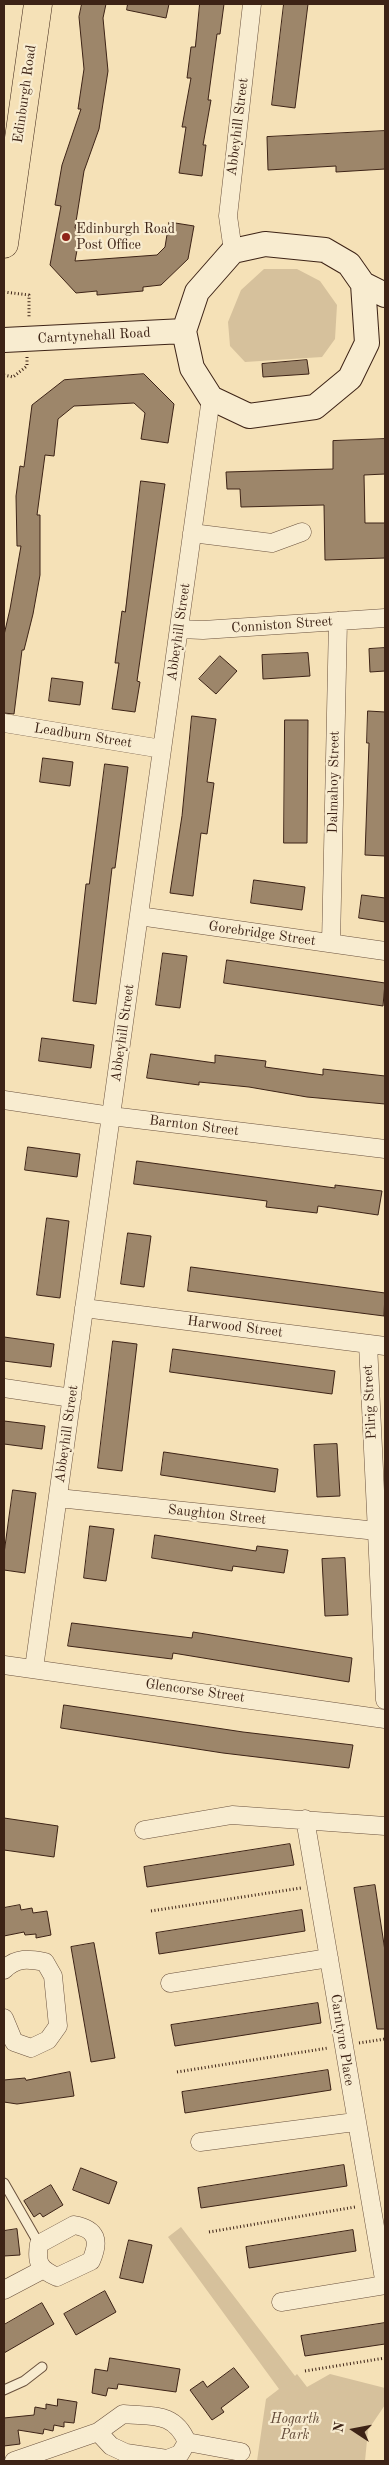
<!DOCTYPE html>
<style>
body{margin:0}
#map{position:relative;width:389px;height:2465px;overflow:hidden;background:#f5e1b7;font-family:"Old Standard TT",serif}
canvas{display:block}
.frame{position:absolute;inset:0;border:5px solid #3d2316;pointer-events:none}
.north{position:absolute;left:329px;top:2405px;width:50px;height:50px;-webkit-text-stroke:4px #f8ecd0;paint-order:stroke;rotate:281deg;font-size:14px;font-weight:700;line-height:20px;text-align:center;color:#3d2316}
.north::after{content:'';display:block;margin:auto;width:18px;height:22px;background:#3d2316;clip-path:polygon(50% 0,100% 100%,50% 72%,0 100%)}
</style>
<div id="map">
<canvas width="389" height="2465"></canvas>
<div class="frame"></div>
<div class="north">N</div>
</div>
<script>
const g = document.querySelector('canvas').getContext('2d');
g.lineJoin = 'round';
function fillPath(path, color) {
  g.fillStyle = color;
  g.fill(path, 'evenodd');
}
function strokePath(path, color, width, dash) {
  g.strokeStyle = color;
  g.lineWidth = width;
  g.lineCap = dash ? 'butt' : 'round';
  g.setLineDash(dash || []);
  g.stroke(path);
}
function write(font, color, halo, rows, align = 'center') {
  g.font = font + ' "Old Standard TT",serif';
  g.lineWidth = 4.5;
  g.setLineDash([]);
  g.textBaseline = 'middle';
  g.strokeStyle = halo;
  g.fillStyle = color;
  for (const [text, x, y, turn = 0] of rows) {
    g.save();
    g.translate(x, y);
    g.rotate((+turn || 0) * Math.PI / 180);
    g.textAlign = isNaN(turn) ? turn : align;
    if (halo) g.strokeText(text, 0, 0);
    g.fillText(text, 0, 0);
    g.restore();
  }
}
fillPath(new Path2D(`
 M264 269H297L320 281 337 305 335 339 322 357 245 362 230 346 228 322 241 290Z
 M181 2227 295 2376 297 2374 307 2387 330 2374 385 2388V2405L368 2430 365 2461H257L266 2399 279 2389 168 2237Z`), '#d6c19c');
const building = new Path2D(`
 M82 4H106L103 18 108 71 99 129 84 171 75 228 81 229 75 261 157 255 165 247 169 222 194 226 188 259 161 285 143 287V291L97 295V291L76 293 50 265 61 206 55 205 62 165 81 109H78L84 69 79 17Z
 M128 4H169L166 18 127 10Z
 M200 4H224L220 34H217L208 100H211L203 145H206L202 176 179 173 186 127H182L191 78H187L191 47H195Z
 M284 4H308L295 108 272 105Z
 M385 131V169L336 172V166L268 170 267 137Z
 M307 360 309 374 263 377 262 364Z
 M144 374 174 404 168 443 141 439 145 413 134 403 74 406 58 419 54 456 45 455 37 515H40V575L33 614 24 650H22L14 714 4 713V635L10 609 21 546H17L16 496 20 466 24 467 32 405 64 380Z
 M385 439V474L364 475 365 523H385V558L325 560 324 505 241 507 240 489H227L226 472 333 469V441Z
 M141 481 165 484 137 681 140 682 135 712 112 709 119 663H115L122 611 125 612Z
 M385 648V671L370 672 369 649Z
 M308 653 310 676 263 679 262 655Z
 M220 656 237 671 216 694 199 679Z
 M52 678 83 682 80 705 49 701Z
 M368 711 385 712V856L365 855 369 743H367Z
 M192 716 216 719 207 782 214 783 207 834 201 833 193 896 170 893 182 816Z
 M285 720H308L307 843H284Z
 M43 758 73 762 70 786 40 782Z
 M105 764 128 767 115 868H112L96 1004 73 1001 86 884H89Z
 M254 880 305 887 302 910 251 903Z
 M362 895 385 898V922L359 918Z
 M163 953 187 956 180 1008 156 1005Z
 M227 960 385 983 383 1006 224 983Z
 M42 1038 94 1045 91 1068 39 1061Z
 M151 1054 215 1063V1055L266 1061 265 1067 323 1075V1069L385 1076V1104L307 1097 249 1087 199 1082V1085L147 1078Z
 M28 1147 80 1154 77 1177 25 1170Z
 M137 1161 335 1188V1185L382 1191 378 1215 318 1206 317 1213 266 1207 267 1201 134 1184Z
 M47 1218 69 1221 60 1298 37 1295Z
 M128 1233 151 1236 144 1287 121 1284Z
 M191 1267 385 1293 384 1316 188 1291Z
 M4 1337 54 1344 51 1367 4 1361Z
 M113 1341 137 1344 122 1471 98 1468Z
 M173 1349 335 1371 332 1394 170 1372Z
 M4 1421 45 1426 42 1449 4 1444Z
 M337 1444 340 1496 317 1497 314 1445Z
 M164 1452 278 1469 275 1492 161 1475Z
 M13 1490 36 1493 25 1573 4 1570V1554Z
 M90 1526 114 1529 106 1581 84 1578Z
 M155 1535 256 1551 257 1546 288 1550 284 1573 233 1566 232 1571 152 1558Z
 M345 1558 348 1615 325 1616 322 1559Z
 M72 1623 192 1638 193 1632 352 1658 349 1682 173 1653 172 1659 68 1646Z
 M64 1705 243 1732 353 1745 349 1768 223 1753 61 1728Z
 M4 1818 58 1826 54 1857 4 1850Z
 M290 1844 294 1865 147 1887 144 1867Z
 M375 1885 385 1951V2029H377L354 1888Z
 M20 1905 21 1910 32 1908 33 1913 47 1911 51 1935 36 1938V1934L25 1935 24 1932 4 1936V1908Z
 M302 1910 305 1931 159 1954 156 1933Z
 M94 1943 115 2058 91 2062 71 1947Z
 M318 2003 321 2023 175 2046 171 2025Z
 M328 2070 331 2090 185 2113 182 2092Z
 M70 2072 74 2096 17 2104 4 2102V2080L25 2078 26 2080Z
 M344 2165 347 2186 201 2208 198 2188Z
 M81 2168 117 2182 109 2204 73 2190Z
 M51 2185 63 2205 43 2217 40 2213 34 2217 24 2201Z
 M17 2229 20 2255 4 2256V2231Z
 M353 2230 356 2251 249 2268 246 2247Z
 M129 2240 152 2245 143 2283 120 2278Z
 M105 2291 116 2312 76 2335 64 2314Z
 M42 2303 54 2324 4 2353V2325Z
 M385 2323V2344L305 2356 301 2336Z
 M110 2358 180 2369 176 2392 118 2384 117 2389 108 2388 106 2396 92 2393 95 2369 107 2371Z
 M234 2368 249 2387 221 2408 224 2412 212 2420 190 2390 203 2381 207 2387Z
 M58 2399 77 2402 74 2423 64 2422V2427L54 2425 53 2431 44 2429 43 2434 18 2430 20 2444 4 2446V2418L34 2415 35 2407 46 2409V2404L57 2406Z`);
fillPath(building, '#9d866a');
strokePath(building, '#3d2316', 1);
const lane = new Path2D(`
 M4 2183 39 2244
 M4 2390 24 2381 42 2367`);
const street = new Path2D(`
 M233 251 228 216 252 4
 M192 533 272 543 302 532
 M179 629 203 630 385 618
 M4 723 162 749
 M139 916 385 951
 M331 943 338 621
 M4 1100 111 1116 385 1149
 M84 1308 385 1346
 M368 1344 385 1700
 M4 1388 72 1398
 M58 1498 377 1531
 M4 1665 385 1719
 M34 1668 211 398
 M305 1819 385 2285
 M144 1830 232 1815 385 1826
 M4 1970C16 1957 29 1959 45 1962L53 1976 58 2026 48 2040 31 2048 14 2042 4 2018
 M170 1983 329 1958
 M200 2142 355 2122
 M74 2225C97 2229 100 2241 91 2261L57 2277C39 2269 36 2263 39 2244Z
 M4 2290 42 2270
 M281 2302 385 2285
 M98 2432 111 2446 126 2453 167 2459 180 2454 187 2442
 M14 2461 98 2432 123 2414C152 2417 174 2411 187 2442L241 2452`);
const secondary = new Path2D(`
 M265 244 325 250 349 264 363 284 367 343 350 378 315 407 249 416 211 398 192 368 184 331 197 292 233 251Z
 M363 284 385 295
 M4 340 184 331`);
const primary = new Path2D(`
 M4 244 38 4`);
strokePath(lane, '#6b523e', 11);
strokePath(street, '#6b523e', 19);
strokePath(secondary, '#3d2316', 26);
strokePath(primary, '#3d2316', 29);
strokePath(new Path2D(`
 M4 292 29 295V318
 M4 375 13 377 27 366V357
 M151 1911 301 1888
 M359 2043 385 2039
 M177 2072 328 2048
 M209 2232 355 2207
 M305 2371 385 2358`), '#3d2316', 3, [1, 2.5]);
strokePath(lane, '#f8ecd0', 9);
strokePath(street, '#f8ecd0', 18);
strokePath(secondary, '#f8ecd0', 24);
strokePath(primary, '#f5e1b7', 28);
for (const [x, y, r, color] of [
 [66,237,5,"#8f2418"]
]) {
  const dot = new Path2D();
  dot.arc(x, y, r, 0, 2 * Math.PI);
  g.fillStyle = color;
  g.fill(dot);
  strokePath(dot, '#f8ecd0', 2);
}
write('14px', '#3d2316', '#f8ecd0', [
 ["Edinburgh Road",25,94,-82],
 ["Abbeyhill Street",238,127,-83],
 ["Carntynehall Road",94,336,-3],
 ["Conniston Street",282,625,-4],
 ["Abbeyhill Street",179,632,-82],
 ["Leadburn Street",83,736,9],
 ["Dalmahoy Street",334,782,-89],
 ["Gorebridge Street",262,934,8],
 ["Abbeyhill Street",123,1033,-82],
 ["Barnton Street",194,1126,7],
 ["Harwood Street",235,1327,7],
 ["Pilrig Street",370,1402,-93],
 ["Abbeyhill Street",67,1434,-82],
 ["Saughton Street",217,1515,6],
 ["Glencorse Street",195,1691,8],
 ["Carntyne Place",342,2040,81]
]);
write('14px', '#3d2316', '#f8ecd0', [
 ["Edinburgh Road",76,229],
 ["Post Office",76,245]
], 'left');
write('italic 14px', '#634a38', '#f8ecd0', [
 ["Hogarth",295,2419],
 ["Park",295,2435]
]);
</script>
